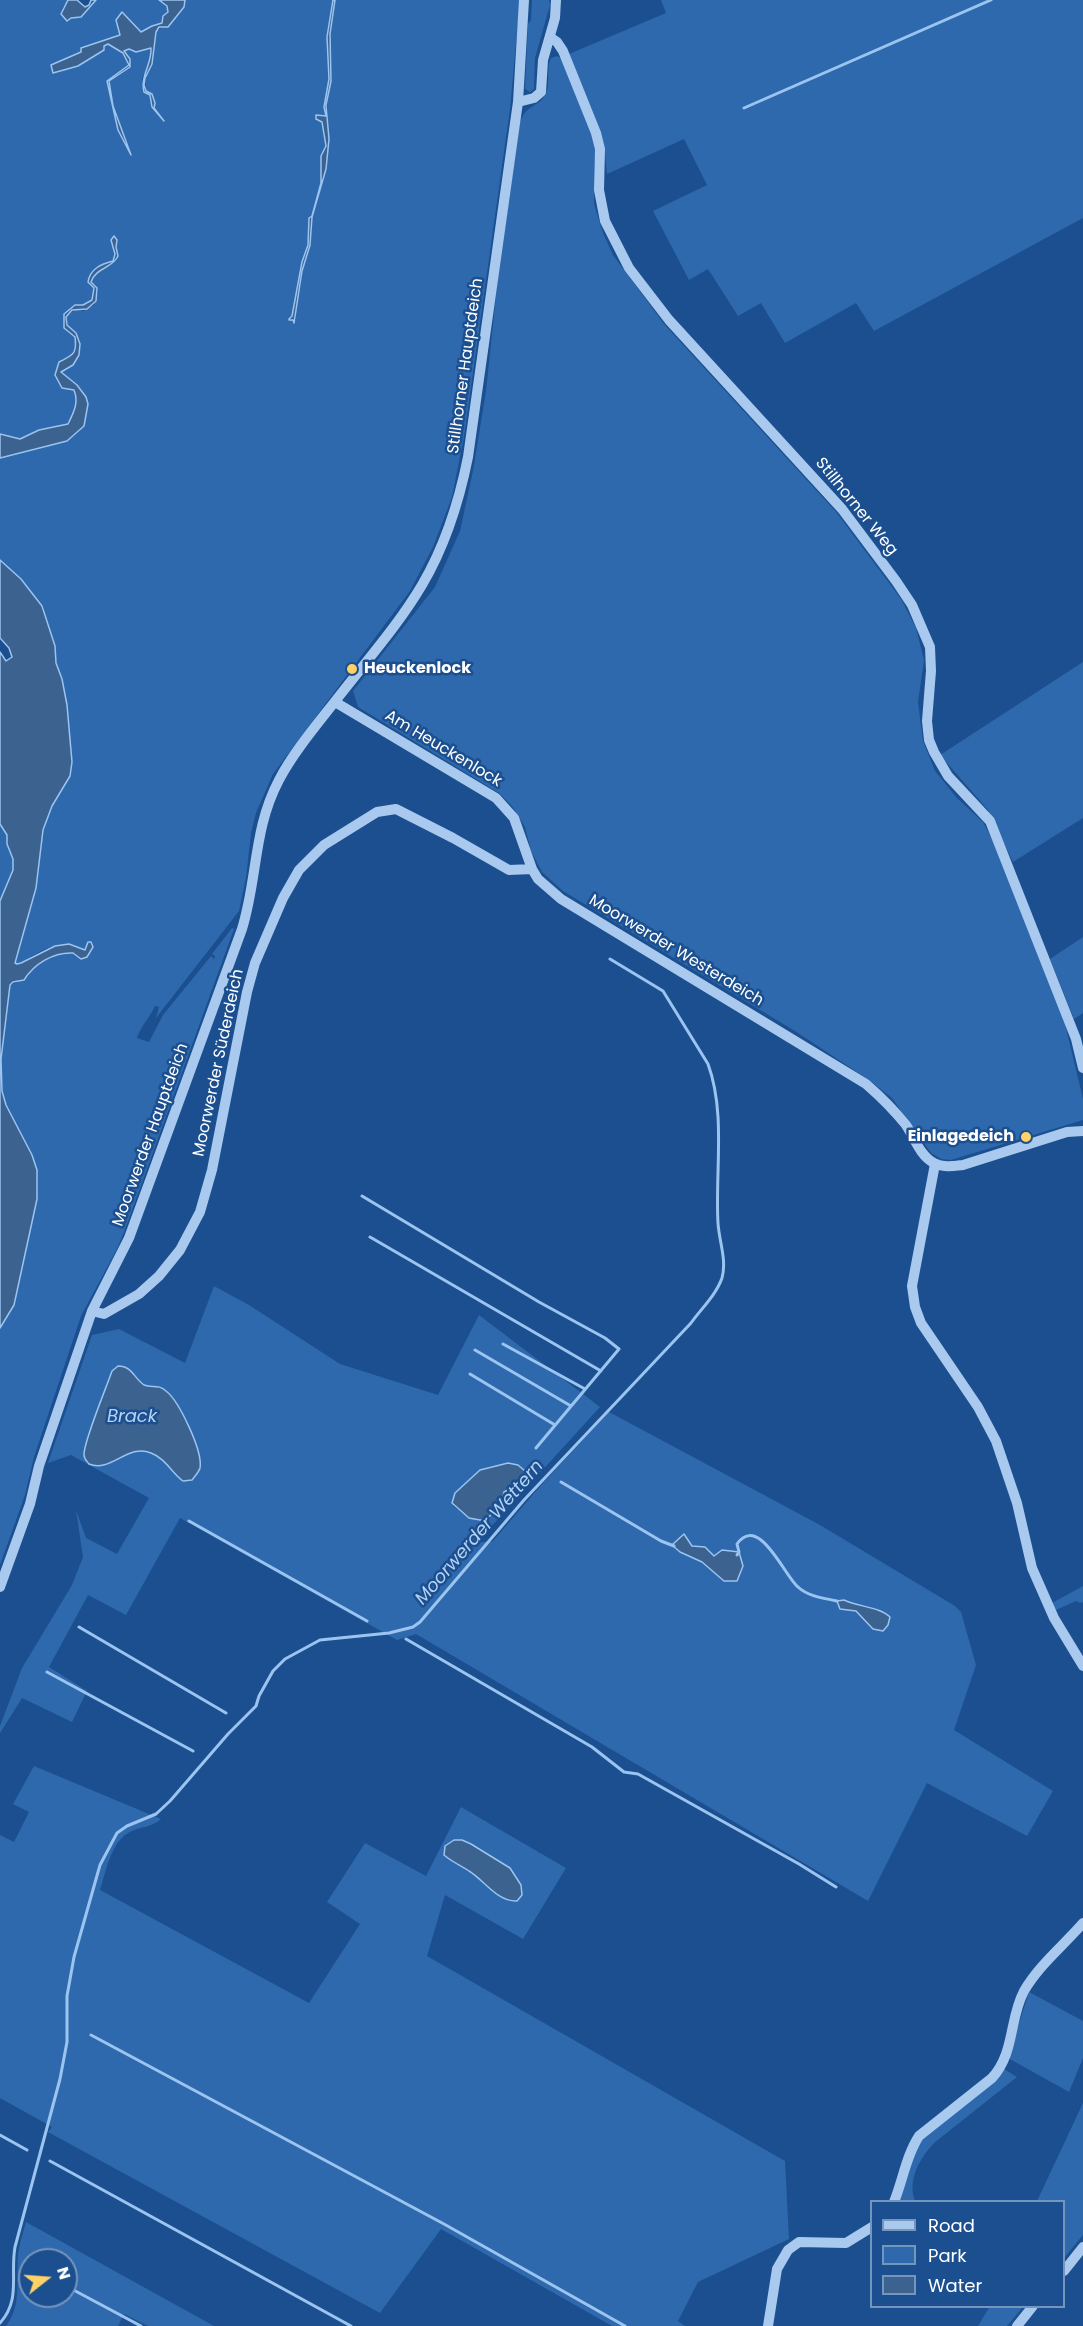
<!DOCTYPE html>
<meta charset="utf-8">
<style>
body{margin:0}
#map{position:relative;width:1083px;height:2326px;overflow:hidden;background:#1b4f8f;font-family:Poppins,sans-serif}
canvas{display:block}
.legend{position:absolute;left:870px;top:2200px;width:195px;height:108px;box-sizing:border-box;background:#1b4f8f;border:2px solid #7695bc;margin:0;padding:8px 10px;list-style:none;font-size:18px;color:#fff}
.legend li{display:flex;align-items:center;gap:12px;height:30px}
.legend b{width:30px;border:2px solid #7695bc}
.north{position:absolute;left:18px;top:2248px;width:60px;height:60px;box-sizing:border-box;background:#1b4f8f;border:2px solid #7695bc;border-radius:50%;rotate:73deg;font-size:16px;font-weight:700;line-height:24px;text-align:center;color:#fff}
.north::after{content:'';display:block;margin:auto;width:21px;height:27px;background:#ffd166;clip-path:polygon(50% 0,100% 100%,50% 72%,0 100%)}
</style>
<div id="map">
<canvas width="1083" height="2326"></canvas>
<ul class="legend">
<li><b style="height:8px;background:#a9c9ee"></b>Road</li>
<li><b style="height:16px;background:#2e69ad"></b>Park</li>
<li><b style="height:16px;background:#3c6290"></b>Water</li>
</ul>
<div class="north">N</div>
</div>
<script>
const g = document.querySelector('canvas').getContext('2d');
g.lineJoin = 'round';
function fillPath(path, color) {
  g.fillStyle = color;
  g.fill(path, 'evenodd');
}
function strokePath(path, color, width, dash) {
  g.strokeStyle = color;
  g.lineWidth = width;
  g.lineCap = dash ? 'butt' : 'round';
  g.setLineDash(dash || []);
  g.stroke(path);
}
function write(font, color, halo, rows, align = 'center') {
  g.font = font + ' Poppins,sans-serif';
  g.lineWidth = 5;
  g.setLineDash([]);
  g.textBaseline = 'middle';
  g.strokeStyle = halo;
  g.fillStyle = color;
  for (const [text, x, y, turn = 0] of rows) {
    g.save();
    g.translate(x, y);
    g.rotate((+turn || 0) * Math.PI / 180);
    g.textAlign = isNaN(turn) ? turn : align;
    if (halo) g.strokeText(text, 0, 0);
    g.fillText(text, 0, 0);
    g.restore();
  }
}
fillPath(new Path2D(`
 M0 0H68L62 9 70 18 81 17 96 0H159L167 6 169 12 163 23 152 26 141 33 122 12 120 35 82 48 81 52 51 65 53 73 108 43 123 53 130 65 124 51 129 49 136 52 151 48 150 64 142 78 144 92 150 95 152 107 159 116 154 108 155 103 152 95 146 91 145 78 152 64 156 32 184 7 185 0H333L327 37 329 79 327 102 331 81 330 34 335 0H520L510 109 464 437 452 497 433 547 410 591 273 774 256 813 251 833 246 878 239 911 156 1018 159 1007 155 1006C150 1018 141 1025 137 1038L149 1042 163 1015 211 956 214 959 215 956 212 954 232 928 234 929 126 1227 117 1249 81 1316 34 1457 25 1495 0 1565V1328L14 1305 17 1292 37 1190V1170L32 1155 6 1105 2 1091 1 1059 10 985 24 980 36 965 53 956 73 953 77 957H88L87 945V949L82 951C66 934 36 953 21 963L17 964 15 963 36 888 43 830 52 806 70 776 72 762 67 705 62 679 56 663 55 646 43 606 21 579 0 560V458L67 441 80 431 82 390 60 372C76 365 88 348 74 332 72 329 69 328 67 325L66 317 75 309 83 311 94 305 98 292 96 285 91 282C96 267 112 269 118 256L116 247 117 240 114 236C112 245 117 252 112 261L101 265 89 277 90 286 94 288 92 300 83 305H75L64 314 67 332 75 337C77 353 73 355 59 363L62 388 74 390 77 401 68 424 39 430 20 439 0 434ZM327 102 329 139 326 169 312 216 310 245 302 271 300 289 295 310 296 320H290L289 318 292 317 302 262 308 245 309 218 312 216 321 183V156L326 146 322 121 317 115 326 116Z
 M532 0H549L550 5 535 58 534 89 530 92 525 89V86L528 24 531 20Z
 M661 0H1083V218L874 331 856 303 785 343 761 303 738 316 708 269 689 280 653 211 707 185 684 139 607 174 604 145 569 54 666 13Z
 M557 56 563 59 592 134 595 151 594 204 603 233 613 255 664 324 837 513 901 599 916 628 924 660 918 702 923 741 935 771 957 798 983 822 1000 854 1065 1024 1083 1099V1120L951 1160 941 1159 931 1153 892 1098 869 1080 795 1031 563 891 542 872 531 851 525 827 512 806 499 793 358 707 353 691 435 587 460 531 473 471 486 391 499 267 520 122C527 104 536 108 544 97 552 85 545 70 551 58Z
 M1083 662V818L1013 862 988 810 940 755Z
 M0 824 7 835V844L13 859V870L0 901Z
 M1083 937V1013L1074 1019 1050 959Z
 M214 1286 249 1305 340 1364 438 1395 479 1315 600 1407 477 1542H492L543 1483 609 1412 820 1525 955 1606 961 1612 976 1665 954 1730 1053 1791 1027 1836 927 1783 868 1901 416 1634 397 1640 180 1518 126 1615 88 1595 49 1667 87 1691 72 1722 22 1698 0 1733V1726L22 1668 72 1585 83 1557 76 1510 86 1538 117 1554 149 1498 71 1455 48 1463 92 1335 119 1329 185 1363ZM131 1371 144 1385C152 1388 159 1385 166 1391 178 1401 204 1452 200 1468 198 1471 194 1476 192 1480L183 1481C168 1467 155 1445 132 1452 125 1453 120 1458 114 1459ZM508 1463 518 1465 525 1471 504 1492 501 1503 487 1519 469 1518 453 1506 488 1467Z
 M1083 1586V1602L1080 1603 1076 1601 1056 1610 1052 1603Z
 M34 1766 161 1819C151 1828 141 1826 130 1832 111 1841 106 1872 100 1890L309 2003 360 1924 327 1902 365 1843 426 1876 461 1807 566 1868 523 1939 445 1895 427 1956 785 2161 789 2239 698 2282 678 2321 685 2326H612L441 2229 380 2313 48 2132 52 2127 0 2098V1835L14 1842 29 1812 13 1804ZM462 1840 510 1868 521 1885 497 1895 469 1871 455 1864 445 1855Z
 M1029 1992 1083 2021V2058L1069 2092 1008 2058Z
 M1004 2069 1017 2077 934 2143C920 2158 907 2180 915 2201L897 2202 922 2138Z
 M1083 2103V2235L1064 2258V2202L1037 2201Z
 M26 2222 214 2326H148L124 2314 118 2326H6C22 2305 16 2280 18 2256 19 2245 23 2233 26 2222ZM30 2260H66V2296H30Z
 M990 2306H1023V2307L1007 2326H978Z`), '#2e69ad');
const water = new Path2D(`
 M68 0H77L85 7 89 5 91 0H96L81 17 71 18 67 21 61 14Z
 M159 0H185L184 7 168 27H159L156 32 152 64 145 78 144 85 146 91 152 94 155 103 154 108 164 121 152 107 150 95 144 92C140 76 152 64 151 48L136 52 129 49 124 51 130 59V67L109 81 113 106 131 155 118 130 107 81 129 65 123 53 108 44 104 46V50L78 66 53 73 51 65 81 52V48L120 35 116 20 122 12 141 32 152 26 162 23 163 16 168 12 167 6Z
 M333 0H335L330 34 331 81 326 105 329 139 326 169 312 217 310 245 302 271 294 323 293 320H289V319L292 316 302 262 308 245 309 218 312 216 321 183V156L326 146 322 122 316 119V115L326 116 324 107 329 79 327 37Z
 M114 236 117 240 116 247 118 256C112 269 96 267 91 282L97 288 96 301 87 309 72 310 66 317 67 325 76 333 80 344 79 355 73 365 61 372 77 385 86 397 88 404 84 426 67 441 0 458V434L20 439 39 430 68 424C74 412 79 402 74 390L62 388 55 375 59 362C74 355 77 353 75 337L64 328V314L75 305H83L92 300 94 288 88 282C90 269 101 264 113 261L115 254 111 240Z
 M0 560 21 579 42 606 55 646 56 663 62 679 67 705 72 762 70 776 52 806 43 830 36 888 15 963 17 964 21 963 55 946 69 944 85 950 88 942H91L93 947 87 957 81 959 73 953C53 952 34 964 24 980L13 982 10 985 1 1059 2 1091 6 1105 32 1155 37 1170V1199L14 1305 0 1328V901L13 870V859L7 844V835L0 824V652L6 661 12 657 9 648 0 638Z
 M118 1366C132 1366 134 1378 144 1385 152 1388 159 1384 166 1391 179 1401 203 1451 200 1468 199 1472 195 1476 192 1480L183 1481C172 1473 165 1458 151 1453 128 1443 111 1473 89 1464 87 1461 84 1459 84 1455 83 1443 107 1386 112 1371Z
 M508 1463 518 1465 525 1471V1477L518 1485 504 1492 502 1501 498 1507 487 1519 480 1520 469 1518 452 1503 455 1493 480 1470Z
 M684 1534 692 1546 705 1547 714 1556 722 1550 739 1552 743 1566 737 1581H724L702 1562 680 1552 672 1545Z
 M844 1600C859 1607 880 1607 890 1617L888 1625 883 1631 873 1629 856 1611 840 1609 837 1601Z
 M454 1840H462L471 1844 510 1868 521 1885 522 1895 517 1901C497 1902 484 1880 469 1871 460 1865 452 1862 444 1855L445 1846Z`);
fillPath(water, '#3c6290');
strokePath(water, '#9cc4f0', 1.5);
strokePath(new Path2D(`
 M744 108 991 0
 M362 1196 539 1302 605 1338 619 1349 536 1448
 M370 1237 601 1371
 M503 1344 585 1389
 M475 1350 571 1406
 M470 1374 555 1425
 M561 1482 661 1541 674 1546
 M189 1521 367 1621
 M737 1555 739 1552 737 1544C759 1513 785 1577 798 1587 809 1597 824 1598 837 1601
 M79 1627 226 1713
 M406 1639 592 1747 624 1772 638 1774 799 1864 836 1887
 M47 1672 193 1751
 M91 2035 444 2224 625 2326
 M0 2135 27 2150
 M50 2161 351 2326
 M66 2286 141 2326
 M0 2323C21 2300 10 2275 15 2247L60 2079 67 2042V1996L74 1957 100 1865 117 1833 127 1826 156 1814 170 1801 228 1734 256 1706 259 1696 273 1671 285 1659 320 1640 389 1633 413 1627 420 1622 524 1500 691 1323C701 1309 716 1295 722 1278 727 1260 719 1241 718 1223 715 1172 726 1113 708 1064L663 991 610 959`), '#9cc4f0', 3);
strokePath(new Path2D(`
 M550 37 557 42 563 51 596 133 600 149 599 190 605 221 629 268 669 320 842 509 896 581 912 605 930 647 931 671 927 721 929 740 934 752 948 776 990 821 1076 1039 1083 1068
 M518 102 534 98 541 92 543 60 555 18 556 0
 M335 702 496 798 514 818 532 869 538 879 561 899 866 1084C881 1097 894 1110 906 1125 914 1137 920 1156 934 1163 943 1168 954 1166 963 1165L1067 1132 1083 1131
 M935 1164 912 1286 915 1307 921 1323 978 1407 996 1441 1017 1503 1032 1568 1054 1618 1083 1666
 M92 1311 104 1314 139 1294 159 1276 180 1250 200 1212 212 1170 247 992 255 963 283 898 299 870 324 845 377 812 396 809 453 838 509 870 532 869
 M0 1587 30 1504 39 1466 92 1311 129 1238 242 929C258 877 253 829 279 780 294 751 320 721 340 695 368 659 399 624 422 585 445 546 459 502 468 457L518 102 524 0
 M894 2202C903 2180 906 2156 919 2136L992 2078C1015 2053 1009 2019 1024 1991 1039 1965 1064 1945 1083 1923
 M1064 2271 1083 2247
 M768 2326 777 2269 788 2250 799 2242 846 2243 872 2227
 M1017 2326 1033 2306`), '#a9c9ee', 10);
for (const [x, y, r, color] of [
 [352,669,6,"#ffd166"],
 [1026,1137,6,"#ffd166"]
]) {
  const dot = new Path2D();
  dot.arc(x, y, r, 0, 2 * Math.PI);
  g.fillStyle = color;
  g.fill(dot);
  strokePath(dot, '#1b4f8f', 2);
}
write('16px', '#fff', '#1b4f8f', [
 ["Stillhorner Hauptdeich",466,366,-82],
 ["Stillhorner Weg",856,507,51],
 ["Am Heuckenlock",443,749,31],
 ["Moorwerder Westerdeich",676,951,31],
 ["Moorwerder Süderdeich",219,1063,-78],
 ["Moorwerder Hauptdeich",151,1135,-70]
]);
write('bold 16px', '#fff', '#1b4f8f', [
 ["Heuckenlock",364,669],
 ["Einlagedeich",1014,1137,"right"]
], 'left');
write('italic 18px', '#b5d3f5', '#1b4f8f', [
 ["Brack",132,1417],
 ["Moorwerder Wettern",480,1533,-49]
]);
</script>
